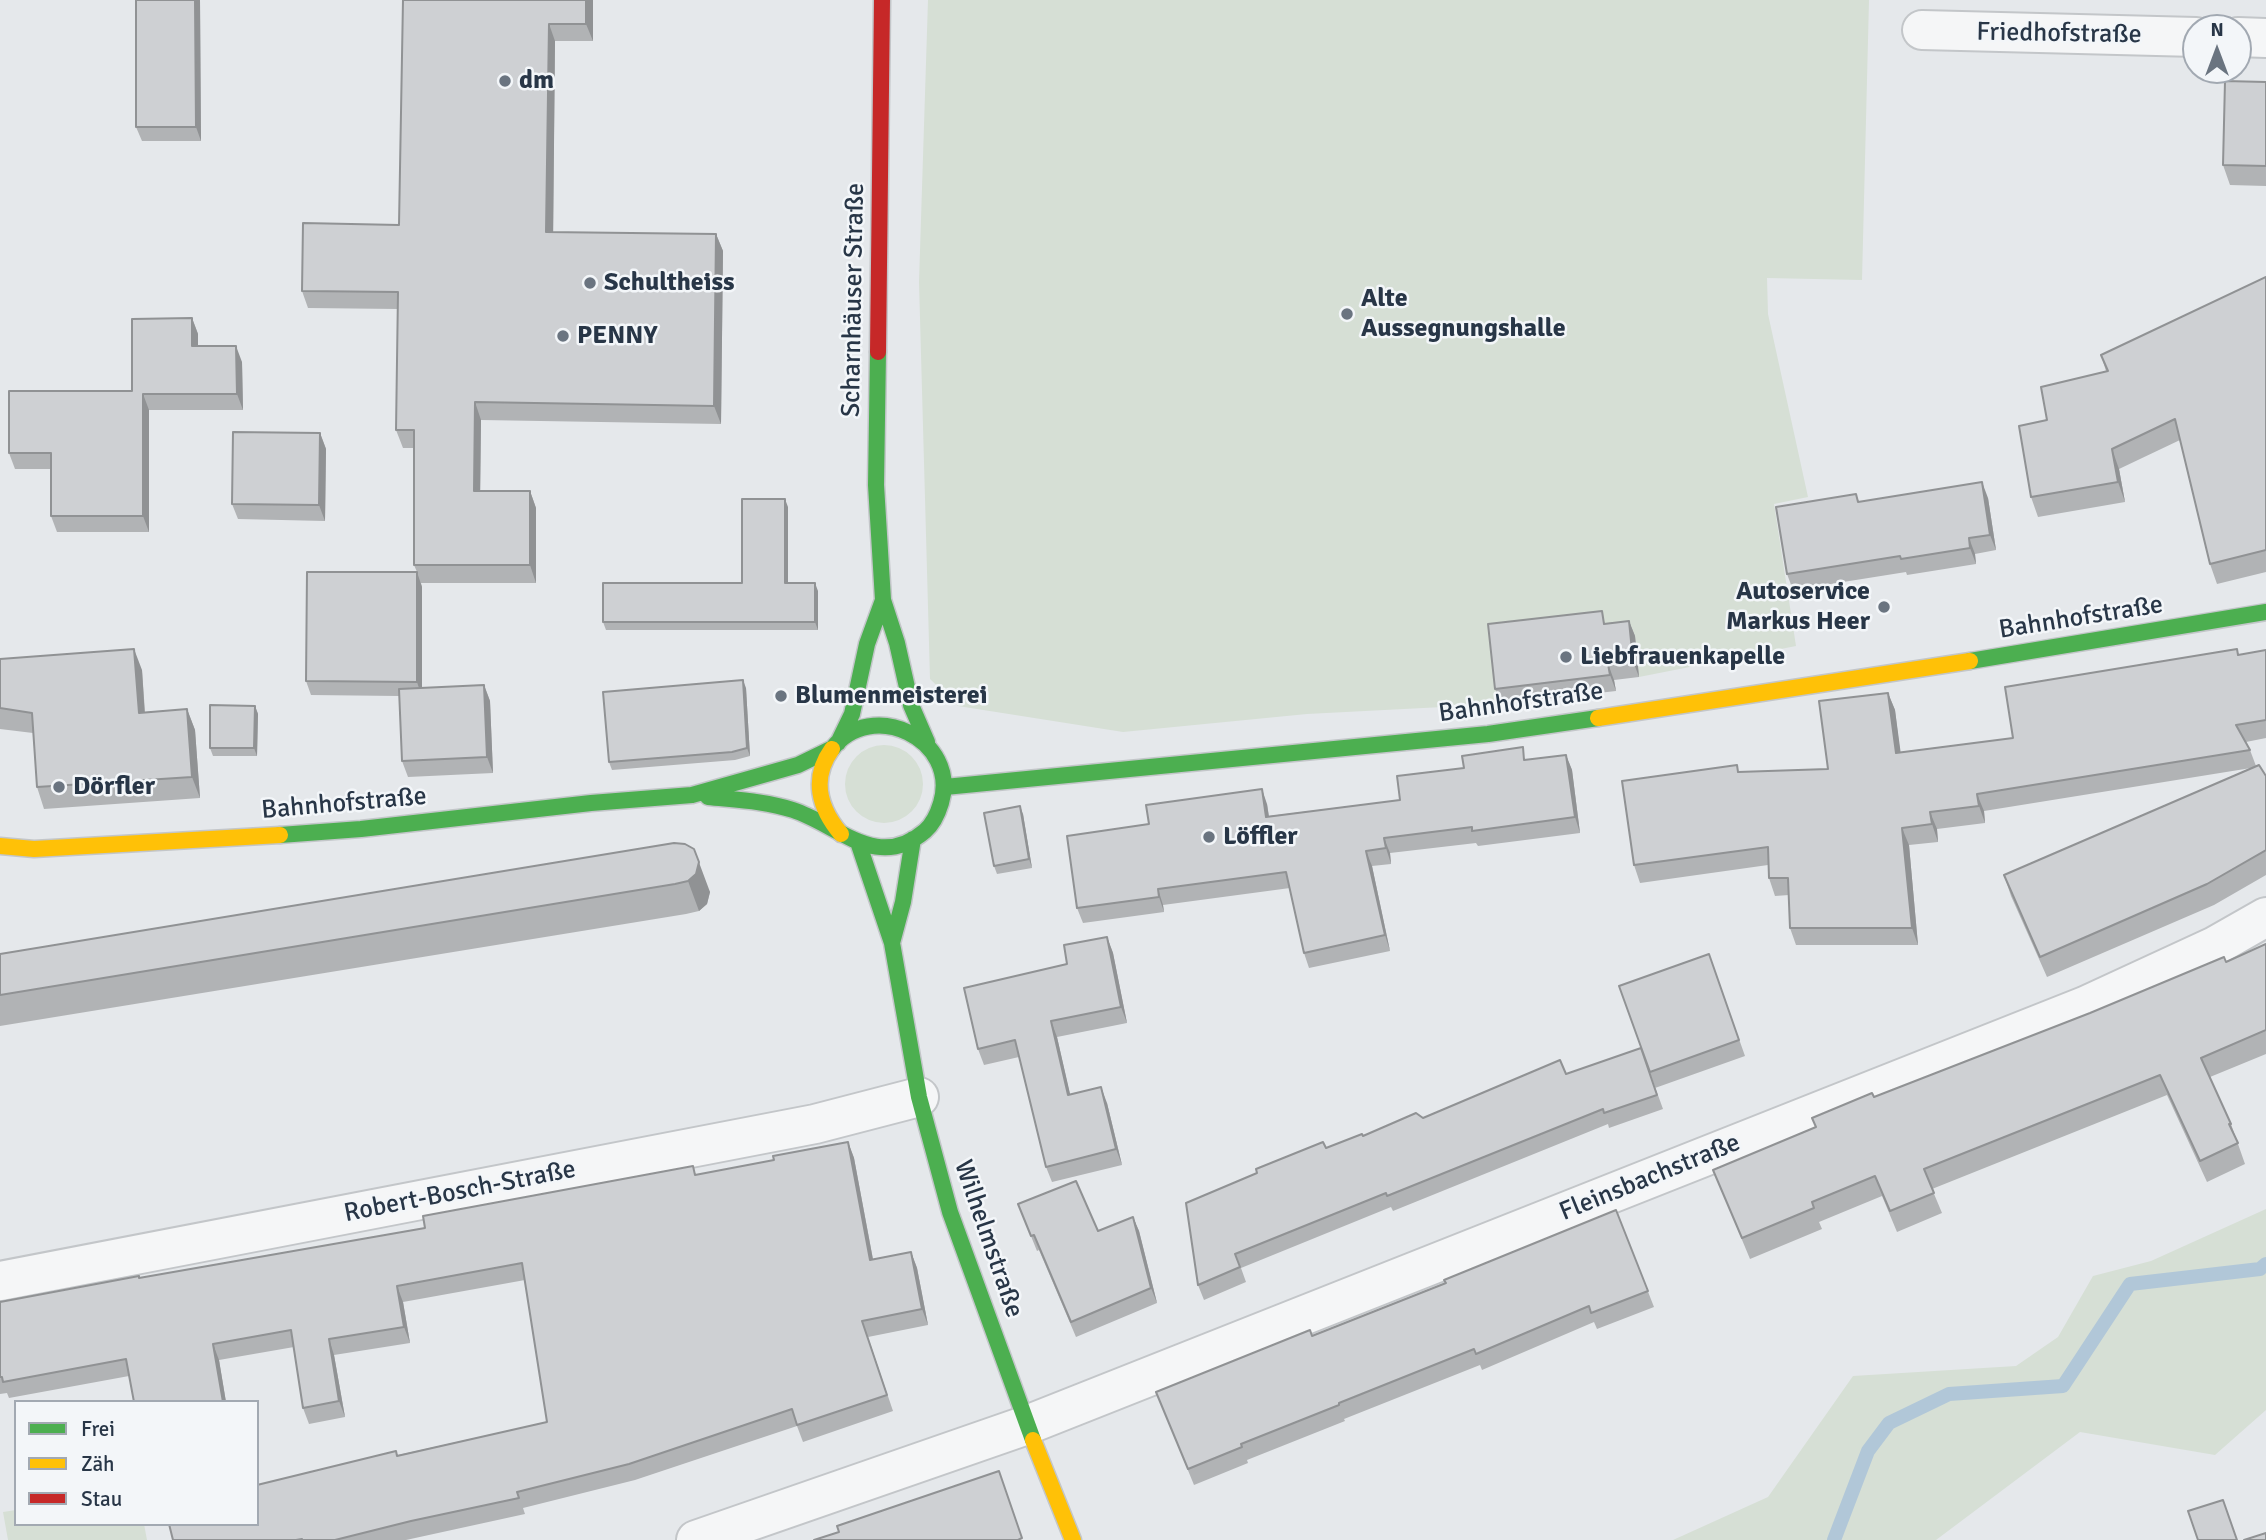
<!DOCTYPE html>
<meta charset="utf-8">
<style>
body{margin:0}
#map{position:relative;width:2266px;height:1540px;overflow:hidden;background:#e5e8eb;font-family:Signika,sans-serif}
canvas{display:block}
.legend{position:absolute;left:14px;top:1400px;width:245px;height:126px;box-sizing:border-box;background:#f3f6f9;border:2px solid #a2a9b2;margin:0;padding:9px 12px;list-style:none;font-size:21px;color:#283647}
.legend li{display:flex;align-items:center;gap:14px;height:35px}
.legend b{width:35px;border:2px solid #a2a9b2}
.north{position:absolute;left:2182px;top:14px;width:70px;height:70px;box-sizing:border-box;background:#f3f6f9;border:2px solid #a2a9b2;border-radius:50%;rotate:0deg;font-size:19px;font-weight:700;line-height:28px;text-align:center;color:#283647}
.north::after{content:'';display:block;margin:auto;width:24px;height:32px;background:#6a7480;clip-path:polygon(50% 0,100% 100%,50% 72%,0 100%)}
</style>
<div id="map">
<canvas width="2266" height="1540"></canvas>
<ul class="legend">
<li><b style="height:9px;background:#4caf50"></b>Frei</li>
<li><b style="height:9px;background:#ffc107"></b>Zäh</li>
<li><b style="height:9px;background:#c62828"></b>Stau</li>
</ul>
<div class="north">N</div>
</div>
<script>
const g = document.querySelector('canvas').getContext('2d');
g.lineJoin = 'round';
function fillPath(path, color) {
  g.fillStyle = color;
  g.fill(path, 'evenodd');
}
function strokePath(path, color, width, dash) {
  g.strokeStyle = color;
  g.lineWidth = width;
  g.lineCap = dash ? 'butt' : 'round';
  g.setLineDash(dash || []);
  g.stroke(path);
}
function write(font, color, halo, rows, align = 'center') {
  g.font = font + ' Signika,sans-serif';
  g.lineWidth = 5;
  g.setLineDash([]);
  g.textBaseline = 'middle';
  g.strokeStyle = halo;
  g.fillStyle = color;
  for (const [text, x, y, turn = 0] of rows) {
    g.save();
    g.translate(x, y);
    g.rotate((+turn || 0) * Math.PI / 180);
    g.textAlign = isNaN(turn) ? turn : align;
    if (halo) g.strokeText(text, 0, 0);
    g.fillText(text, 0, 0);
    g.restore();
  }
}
fillPath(new Path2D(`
 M928 0H1869L1862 280 1767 278 1768 314 1808 497 1774 504 1796 646 1639 677 1494 641 1501 704 1307 714 1123 732 958 706 930 679 919 282Z
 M845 784a39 39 0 1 1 78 0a39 39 0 1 1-78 0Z
 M2266 1209V1410L2215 1455 2080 1432 1936 1540H1673L1768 1497 1853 1376 2016 1366 2058 1337 2093 1276 2151 1261Z
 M16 1510V1524H144L147 1540H8L3 1512Z`), '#d6dfd5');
strokePath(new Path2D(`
 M1834 1540 1868 1451 1889 1423 1949 1394 2063 1386 2130 1284 2260 1269 2266 1264`), '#b1c7d8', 14);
const street = new Path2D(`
 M1922 30 2196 37
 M2238 37 2266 38
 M0 1281 815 1124 919 1097
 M696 1540 1027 1425 2085 1006 2215 946 2266 917`);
const fast = new Path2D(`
 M878 352 876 485 883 600 897 643 911 705 927 742
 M1970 661 2266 612
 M838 743 852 714 867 644 883 600
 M945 787 1488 734 1598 718
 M708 797C737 800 765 801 793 810 839 825 877 872 925 831 933 824 938 813 941 803 960 739 871 697 832 749
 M280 835 361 829 591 803 692 795 798 765 833 748
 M859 845 892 943 919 1097 950 1212 1033 1440
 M892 943 903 902 913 839`);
const slow = new Path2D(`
 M1598 718 1970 661
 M832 749C811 778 819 808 841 834
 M0 846 34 849 280 835
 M1033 1440 1073 1540`);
const jam = new Path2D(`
 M878 352 882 0`);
strokePath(street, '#c3c6c9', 42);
strokePath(fast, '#c3c6c9', 19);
strokePath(slow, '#c3c6c9', 19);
strokePath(jam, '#c3c6c9', 19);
strokePath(street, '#f5f6f7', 38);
strokePath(fast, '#4caf50', 16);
strokePath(slow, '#ffc107', 16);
strokePath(jam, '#c62828', 16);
fillPath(new Path2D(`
 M200 0 201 141H142L136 127Z
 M403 0H593V41H555L553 232 716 234 723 251 721 424 481 420 480 491H530L536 508V583H421L422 587V688L484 685 490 701 493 773 408 777 402 761 399 696 311 695 306 681 417 572 414 565V448H403L396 430 398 309 308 308 302 291 399 225Z
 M2266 82V186L2230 185 2223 165Z
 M2266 277V572L2217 584 2210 564 2180 440 2119 469 2125 502 2038 517 2031 497 2047 420 2106 371 2101 355Z
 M192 318 198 334V346L242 362 243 410H149V532H57L51 516V469H15L9 453 132 391Z
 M320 433 326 449 325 521 238 519 232 504Z
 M1856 494 1859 502 1988 498 1996 550 1975 554 1976 564 1907 575 1906 572 1793 590 1787 574Z
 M788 507V583L818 591V630H606L603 622 742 583Z
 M1629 621 1635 636 1639 677 1614 680 1616 691 1501 704 1495 689 1607 623Z
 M2266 650V738L2246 742 2250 750 2256 766 2266 776V875L2214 905 2047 977 2011 896 2004 875 2251 768 1984 811 1985 823 1937 829 1938 842 1909 845 1918 945H1796L1790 928 1789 895 1775 896 1769 878 1768 865 1640 883 1634 865 1740 772 1828 769 1888 693 1895 710 1900 752 2013 738 2239 655Z
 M0 659 142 670 145 712 187 709 195 730 200 798 44 809 37 787 33 733 0 729Z
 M746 688 750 756 735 760 612 770 609 762Z
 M255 706 258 714 257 756H213L210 748Z
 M1566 755 1572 770 1580 833 1478 846 1476 843 1390 853 1391 864 1372 866 1390 951 1309 968 1304 953 1290 888 1163 905 1164 912 1083 923 1077 908 1149 824 1267 804 1269 816 1400 800 1527 760Z
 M1023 814 1032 868 997 874 994 866Z
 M674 843 710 892 707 904 699 911 686 914 0 1026V954Z
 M1107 937 1113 953 1127 1023 1057 1037 1070 1095 1107 1103 1122 1165 1052 1182 1046 1167 1019 1057 984 1065 978 1049 1067 964Z
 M2266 944V1054L2210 1077 2231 1124 2245 1164 2207 1182 2167 1095 1932 1189 1942 1213 1897 1232 1882 1196 1819 1222 1822 1229 1750 1259 1713 1170 1815 1127 1874 1097 2226 962Z
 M1709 954 1745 1056 1655 1088 1650 1073 1663 1109 1609 1128 1608 1124 1393 1211 1391 1207 1241 1268 1246 1282 1204 1300 1198 1285 1326 1148 1363 1136 1566 1074 1641 1048Z
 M848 1142 854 1158 873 1259 911 1252 917 1268 928 1325 868 1337 893 1411 803 1442 797 1426 635 1480 523 1508 525 1514 406 1540H173L398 1455 547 1422 525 1280 403 1302 410 1343 334 1355 345 1417 309 1424 303 1408 294 1347 219 1360 226 1402H134L129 1376 9 1398 7 1393 0 1394V1302L425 1228 774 1160Z
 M1018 1204 1098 1231 1133 1217 1139 1231 1157 1303 1076 1337 1039 1250 1037 1251Z
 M1616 1210 1654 1307 1597 1329 1594 1322 1482 1370 1480 1365 1344 1419 1345 1421 1247 1460 1248 1463 1194 1485 1156 1392 1312 1336 1446 1283Z`), '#b1b3b5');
fillPath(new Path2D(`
 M195 0H200L201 141 196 127Z
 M586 0H593V41L586 24Z
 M549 24 555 41 553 249 546 232Z
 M716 234 723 251 721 424 714 406Z
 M192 318 198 334V362L192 346Z
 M236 346 242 362 243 410 237 394Z
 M143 394 149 410V532L143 516Z
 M475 402 481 420 480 508 474 491Z
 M320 433 326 449 325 521 319 505Z
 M2112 449 2119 469 2125 502 2118 482Z
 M1982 482 1988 498 1996 550 1990 535Z
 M530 491 536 508V583L530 565Z
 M785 499 788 507V591L785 583Z
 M1969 538 1975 554 1976 564 1970 548Z
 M417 572 422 587V697L417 682Z
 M815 583 818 591V630L815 622Z
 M1629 621 1635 636 1639 677 1633 661Z
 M134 649 142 670 146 734 139 713Z
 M1608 664 1614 680 1616 691 1610 675Z
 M743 680 746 688 750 756 747 748Z
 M484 685 490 701 493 773 487 757Z
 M1888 693 1895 710 1903 770 1896 753Z
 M255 706 258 714 257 756 254 748Z
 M187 709 195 730 200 798 192 777Z
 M1566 755 1572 770 1580 833 1575 817Z
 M1262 789 1267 804 1271 832 1266 817Z
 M1977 794 1984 811 1985 823 1979 806Z
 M1020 806 1023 814 1032 868 1029 859Z
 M1930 812 1937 829 1938 842 1932 824Z
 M1902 828 1909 845 1918 945 1912 928Z
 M1384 838 1390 853 1391 864 1386 848Z
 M694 849 710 892 707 904 699 911 688 881Z
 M1366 851 1372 866 1390 951 1385 935Z
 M1158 889 1163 905 1164 912 1159 897Z
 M1107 937 1113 953 1127 1023 1121 1007Z
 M1051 1021 1057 1037 1074 1111 1068 1095Z
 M1101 1087 1107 1103 1122 1165 1116 1149Z
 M848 1142 854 1158 876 1276 870 1260Z
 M1133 1217 1139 1231 1157 1303 1151 1288Z
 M911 1252 917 1268 928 1325 922 1309Z
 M397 1286 403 1302 410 1343 404 1327Z
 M329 1339 334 1355 345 1417 339 1401Z
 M213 1344 219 1360 226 1402H223Z`), '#909294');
const building = new Path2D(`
 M136 0H195L196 127H136Z
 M403 0H586V24H549L546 232 716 234 714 406 475 402 474 491H530V565H414V430H396L398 292 302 291 303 223 399 225Z
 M2225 81 2266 82V166L2223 165Z
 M2266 277V550L2210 564 2175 419 2112 449 2118 482 2031 497 2019 426 2047 420 2041 387 2108 371 2101 355Z
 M192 318V346H236L237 394H143V516H51V453H9V391H132V319Z
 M233 432 320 433 319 505 232 504Z
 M1982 482 1990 535 1969 538 1970 548 1901 559 1900 556 1787 574 1776 507 1856 494 1858 502Z
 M742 499H785V583H815V622H603V583H742Z
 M307 572H417V682L306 681Z
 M1602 611 1604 624 1629 621 1633 661 1608 664 1610 675 1495 689 1488 624Z
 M134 649 139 713 187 709 192 777 37 787 32 713 0 708V659Z
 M2237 649 2238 655 2266 650V720L2236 725 2250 750 1977 794 1979 806 1930 812 1932 824 1902 828 1912 928H1790L1788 878H1769L1768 847 1634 865 1622 781 1737 765 1738 772 1828 769 1819 701 1888 693 1896 753 2013 738 2005 687Z
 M743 680 747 748 732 752 609 762 603 692Z
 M484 685 487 757 402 761 399 689Z
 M210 705 255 706 254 748H210Z
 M1523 747 1524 760 1566 755 1575 817 1472 831V827L1384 838 1386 848 1366 851 1385 935 1304 953 1286 872 1158 889 1159 897 1077 908 1067 836 1149 824 1146 805 1262 789 1266 817 1400 800 1397 776 1464 768 1462 756Z
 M2259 765 2266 776V850L2207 884 2040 957 2004 875Z
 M1020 806 1029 859 994 866 984 813Z
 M674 843 685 844 694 849 699 862 696 874 688 881 675 884 0 995V954Z
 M1107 937 1121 1007 1051 1021 1068 1095 1101 1087 1116 1149 1046 1167 1015 1040 978 1049 964 988 1067 964 1064 945Z
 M2266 944V1030L2201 1058 2231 1124H2229L2238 1143 2200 1161 2160 1075 1924 1169 1934 1193 1890 1211 1875 1176 1812 1202 1814 1208 1742 1238 1713 1170 1816 1127 1812 1118 1872 1093 1874 1097 2090 1013 2224 957 2226 962Z
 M1709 954 1739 1040 1650 1072 1619 986Z
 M1641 1048 1657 1095 1604 1113 1603 1109 1387 1196 1386 1193 1235 1254 1240 1267 1198 1285 1186 1203 1257 1173 1256 1169 1323 1142 1326 1148 1362 1134 1363 1136 1416 1113 1423 1118 1560 1060 1566 1074Z
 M848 1142 870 1260 911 1252 922 1309 862 1321 887 1395 797 1425 792 1409 629 1464 517 1492 519 1498 411 1521 335 1540H302V1539L296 1540H173L169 1524H257V1485L396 1451 397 1456 547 1422 522 1263 397 1286 404 1327 329 1339 339 1401 303 1408 291 1330 213 1344 223 1402H134L126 1359 3 1382 2 1377H0V1302L139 1276V1278L425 1228 423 1216 693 1166 695 1175 774 1160 773 1156Z
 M1076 1181 1098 1231 1133 1217 1151 1288 1071 1322 1034 1235 1031 1236 1018 1204Z
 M1616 1210 1648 1291 1591 1313 1589 1306 1476 1354 1474 1349 1339 1403V1405L1241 1444 1242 1447 1188 1469 1156 1392 1310 1330 1312 1336 1446 1283 1444 1280Z
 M999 1471 1022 1538 1018 1540H814L839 1532 837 1526Z
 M2223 1500 2237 1540H2198L2188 1511Z
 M2266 1533V1540H2244Z`);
fillPath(building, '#ced0d3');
strokePath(building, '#909294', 2);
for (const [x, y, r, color] of [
 [505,81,7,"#6a7480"],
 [590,283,7,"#6a7480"],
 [1347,314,7,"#6a7480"],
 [563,336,7,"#6a7480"],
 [1884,607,7,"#6a7480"],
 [1566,657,7,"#6a7480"],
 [781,696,7,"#6a7480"],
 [59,787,7,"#6a7480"],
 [1209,837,7,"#6a7480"]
]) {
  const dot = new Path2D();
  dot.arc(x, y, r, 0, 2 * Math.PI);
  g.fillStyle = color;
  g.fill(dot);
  strokePath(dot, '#f3f6f9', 2.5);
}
write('26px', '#283647', '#f3f6f9', [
 ["Friedhofstraße",2059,34,1],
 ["Scharnhäuser Straße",854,300,-89],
 ["Bahnhofstraße",2081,618,-9],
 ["Bahnhofstraße",1521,703,-8],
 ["Bahnhofstraße",344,804,-5],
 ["Fleinsbachstraße",1650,1178,-22],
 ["Robert-Bosch-Straße",460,1192,-11],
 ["Wilhelmstraße",988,1239,71]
]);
write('bold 26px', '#283647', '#f3f6f9', [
 ["dm",519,81],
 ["Schultheiss",604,283],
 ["Alte",1361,299],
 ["Aussegnungshalle",1361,329],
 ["PENNY",577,336],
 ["Autoservice",1870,592,"right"],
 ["Markus Heer",1870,622,"right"],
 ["Liebfrauenkapelle",1580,657],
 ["Blumenmeisterei",795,696],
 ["Dörfler",73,787],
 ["Löffler",1223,837]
], 'left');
</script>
